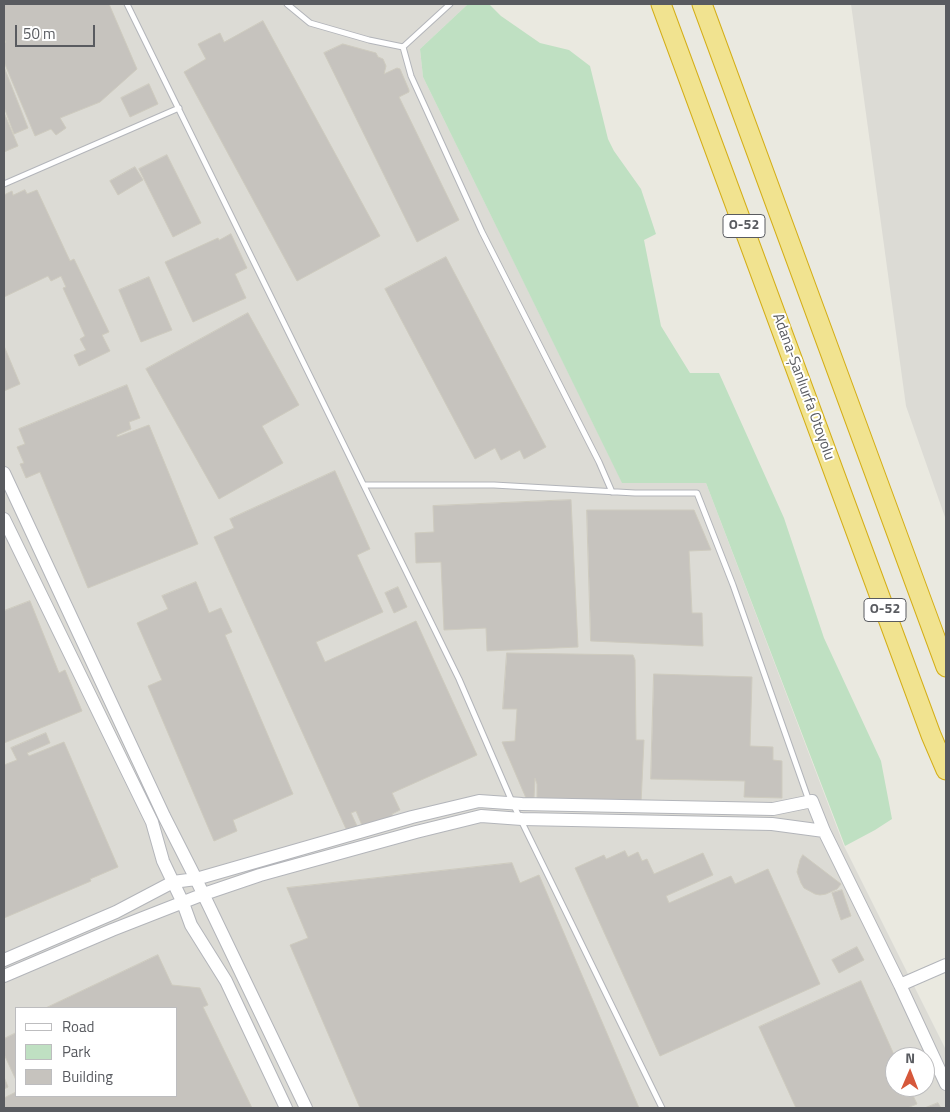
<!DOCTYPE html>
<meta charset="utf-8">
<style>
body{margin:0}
#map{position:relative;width:950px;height:1112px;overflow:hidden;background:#eae9e0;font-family:"Titillium Web",sans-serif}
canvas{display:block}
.frame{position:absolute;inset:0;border:5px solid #595b60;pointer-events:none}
.legend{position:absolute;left:15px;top:1007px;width:162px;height:90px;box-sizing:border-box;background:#fff;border:1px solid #bdbdbf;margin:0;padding:6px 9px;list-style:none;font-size:15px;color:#595b60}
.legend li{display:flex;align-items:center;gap:10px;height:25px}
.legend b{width:25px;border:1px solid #bdbdbf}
.north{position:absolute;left:885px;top:1047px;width:50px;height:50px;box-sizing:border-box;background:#fff;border:1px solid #bdbdbf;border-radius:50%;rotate:1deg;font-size:14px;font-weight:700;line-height:20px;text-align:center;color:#595b60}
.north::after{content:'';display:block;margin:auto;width:18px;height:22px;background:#d6583b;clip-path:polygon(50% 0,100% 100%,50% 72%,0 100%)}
.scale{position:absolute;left:15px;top:25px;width:80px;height:22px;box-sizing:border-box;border:2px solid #595b60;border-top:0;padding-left:6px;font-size:15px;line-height:18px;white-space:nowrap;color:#595b60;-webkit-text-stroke:4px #fff;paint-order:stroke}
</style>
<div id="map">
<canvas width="950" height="1112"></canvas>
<div class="frame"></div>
<ul class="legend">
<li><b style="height:6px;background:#fff"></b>Road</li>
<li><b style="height:14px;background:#bfe0c2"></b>Park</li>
<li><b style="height:14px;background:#c6c3be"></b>Building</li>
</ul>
<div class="north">N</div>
<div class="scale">50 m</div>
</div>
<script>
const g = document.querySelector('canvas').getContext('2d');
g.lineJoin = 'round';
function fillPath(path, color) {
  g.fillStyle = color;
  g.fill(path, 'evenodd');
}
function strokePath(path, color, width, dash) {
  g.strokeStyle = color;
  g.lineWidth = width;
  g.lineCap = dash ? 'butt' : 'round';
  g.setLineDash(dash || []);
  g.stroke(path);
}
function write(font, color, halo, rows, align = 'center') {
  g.font = font + ' "Titillium Web",sans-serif';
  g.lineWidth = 4;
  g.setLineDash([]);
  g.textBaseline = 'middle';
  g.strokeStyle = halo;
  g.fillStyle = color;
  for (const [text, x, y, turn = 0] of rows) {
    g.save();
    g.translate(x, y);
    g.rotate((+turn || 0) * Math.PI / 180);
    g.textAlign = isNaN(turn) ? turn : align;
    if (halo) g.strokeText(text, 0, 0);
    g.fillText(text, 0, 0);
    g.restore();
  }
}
fillPath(new Path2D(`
 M4 4H468L420 49 423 77 622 482 706 483 844 846 946 1050V1108H4ZM16 1008H176V1096H16ZM895 1057H925V1087H895Z
 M851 4H946V520L906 406Z`), '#dcdbd5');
fillPath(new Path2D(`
 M468 4H489L501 16 540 43 569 50 590 66 608 139 614 151 641 189 656 234 644 240 661 326 690 373H719L784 518 824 638 881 761 892 819 875 830 845 846 706 483H622L423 77 420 49Z`), '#bfe0c2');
const building = new Path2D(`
 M4 4H109L137 69 100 102 60 118 66 128 56 135 51 129 35 136 4 62V43L6 42 4 39Z
 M263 21 380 236 297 281 184 72 206 59 198 44 220 33 224 42Z
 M343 44 376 53 378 57 383 59 386 66 384 74 397 68 400 69 409 90V92L399 97 459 220 417 242 324 53Z
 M4 67 28 128 14 134 4 107Z
 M149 84 158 104 130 117 121 98Z
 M5 115 18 146 4 152V116Z
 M167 155 201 223 173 237 139 169Z
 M135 167 143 180 118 195 110 181Z
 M25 190 27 194 37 190 70 261 74 259 109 332 102 335 110 351 79 366 74 355 86 350 80 339 85 336 63 288 66 287 61 276 51 281 48 276 4 297V195L12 191 13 195Z
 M231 234 247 268 235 274 246 298 193 322 165 262 218 238 219 240Z
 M446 257 546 447 524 459 520 450 501 460 495 448 475 459 385 289Z
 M149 277 172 330 141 342 119 290Z
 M248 313 299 405 262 426 283 463 219 499 146 369Z
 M4 346 20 384 4 391Z
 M127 385 140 418 129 422 131 429 117 435V437L149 425 198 544 88 588 40 472 26 478 20 464 24 463 17 447 25 444 19 429Z
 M335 471 370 549 357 555 383 612 316 642 325 662 416 621 477 755 392 793 400 810 392 814 393 817 364 830 356 811 351 813 357 826 347 831 214 537 234 528 230 519Z
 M571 500 578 647 487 651 486 628 444 630 441 562 416 563 415 533 434 532 433 506Z
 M587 510H694L711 550 689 551 692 613H702L703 646 591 641Z
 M196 582 209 613 221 608 232 632 225 635 293 794 233 820 237 831 214 841 148 686 162 680 137 623 168 609 162 596Z
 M398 587 407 607 394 613 385 593Z
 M30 601 59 673 65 670 82 711 4 743V611Z
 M507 653 633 655 635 660 636 740H644L641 803 537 801V784L535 778 534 798H526L502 742 515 741 517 709H503Z
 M654 674 752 677 750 746 773 747V760L782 761V798L744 797 745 781 651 779Z
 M46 733 50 743 27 753 29 756 64 742 118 867 90 879 91 881 4 918V765L17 760 11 748Z
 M625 851 628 857 638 852 642 861 647 859 654 874 703 853 713 875 666 896 669 903 731 876 735 884 768 869 820 984 660 1056 575 868 604 855 606 859Z
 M803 855 841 884 837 889 826 894 820 895 815 894 804 888 801 883 797 872 800 860Z
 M512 863 520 883 539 875 639 1108H360L290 945 308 938 287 888Z
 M842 890 851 916 841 920 832 893Z
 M857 947 864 960 839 973 832 960Z
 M158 955 172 985 200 988 208 1005 203 1007 252 1108H4V1098L16 1092V1096H176V1008H46Z
 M861 981 895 1057V1087H909L917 1104 907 1108H796L759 1027Z
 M16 1033V1080L4 1054V1039Z
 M4 1077 8 1087 4 1089Z
 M938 1103 941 1108H925Z`);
fillPath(building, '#c6c3be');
strokePath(building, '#cecbbf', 1);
const service = new Path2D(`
 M127 4 459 679 513 804 662 1108
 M287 4 310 23 369 40 403 47
 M403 47 411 76 482 232 599 462 612 492
 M403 47 450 4
 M4 184 179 108
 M364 485H494L635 493H697L733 585 809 801`);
const tertiary = new Path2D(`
 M4 473 164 816 196 879 306 1108
 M4 519 152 822 163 861 183 903 191 925 226 981 286 1108
 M4 960 116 912 173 882 196 879 412 817 479 801 522 804 773 809 812 801 824 831 900 985 946 1084
 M4 976 112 930 204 894 260 875 416 832 481 816 522 819 772 824 824 831
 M900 985 946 965`);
const motorway = new Path2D(`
 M661 4 931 735 946 770
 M702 4 946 667`);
strokePath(service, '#b3b5ba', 7);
strokePath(tertiary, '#b3b5ba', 14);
strokePath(motorway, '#d4ae17', 21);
strokePath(service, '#fff', 5);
strokePath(tertiary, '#fff', 12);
strokePath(motorway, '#f1e390', 19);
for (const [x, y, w] of [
 [744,226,42],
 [885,610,42]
]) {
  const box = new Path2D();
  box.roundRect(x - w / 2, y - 11.5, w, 23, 4);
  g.fillStyle = '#fff';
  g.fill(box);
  strokePath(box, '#595b60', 1);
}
write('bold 14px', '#595b60', null, [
 ["O-52",744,226],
 ["O-52",885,610]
]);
write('15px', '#595b60', '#fff', [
 ["Adana-Şanlıurfa Otoyolu",803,387,70]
]);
</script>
